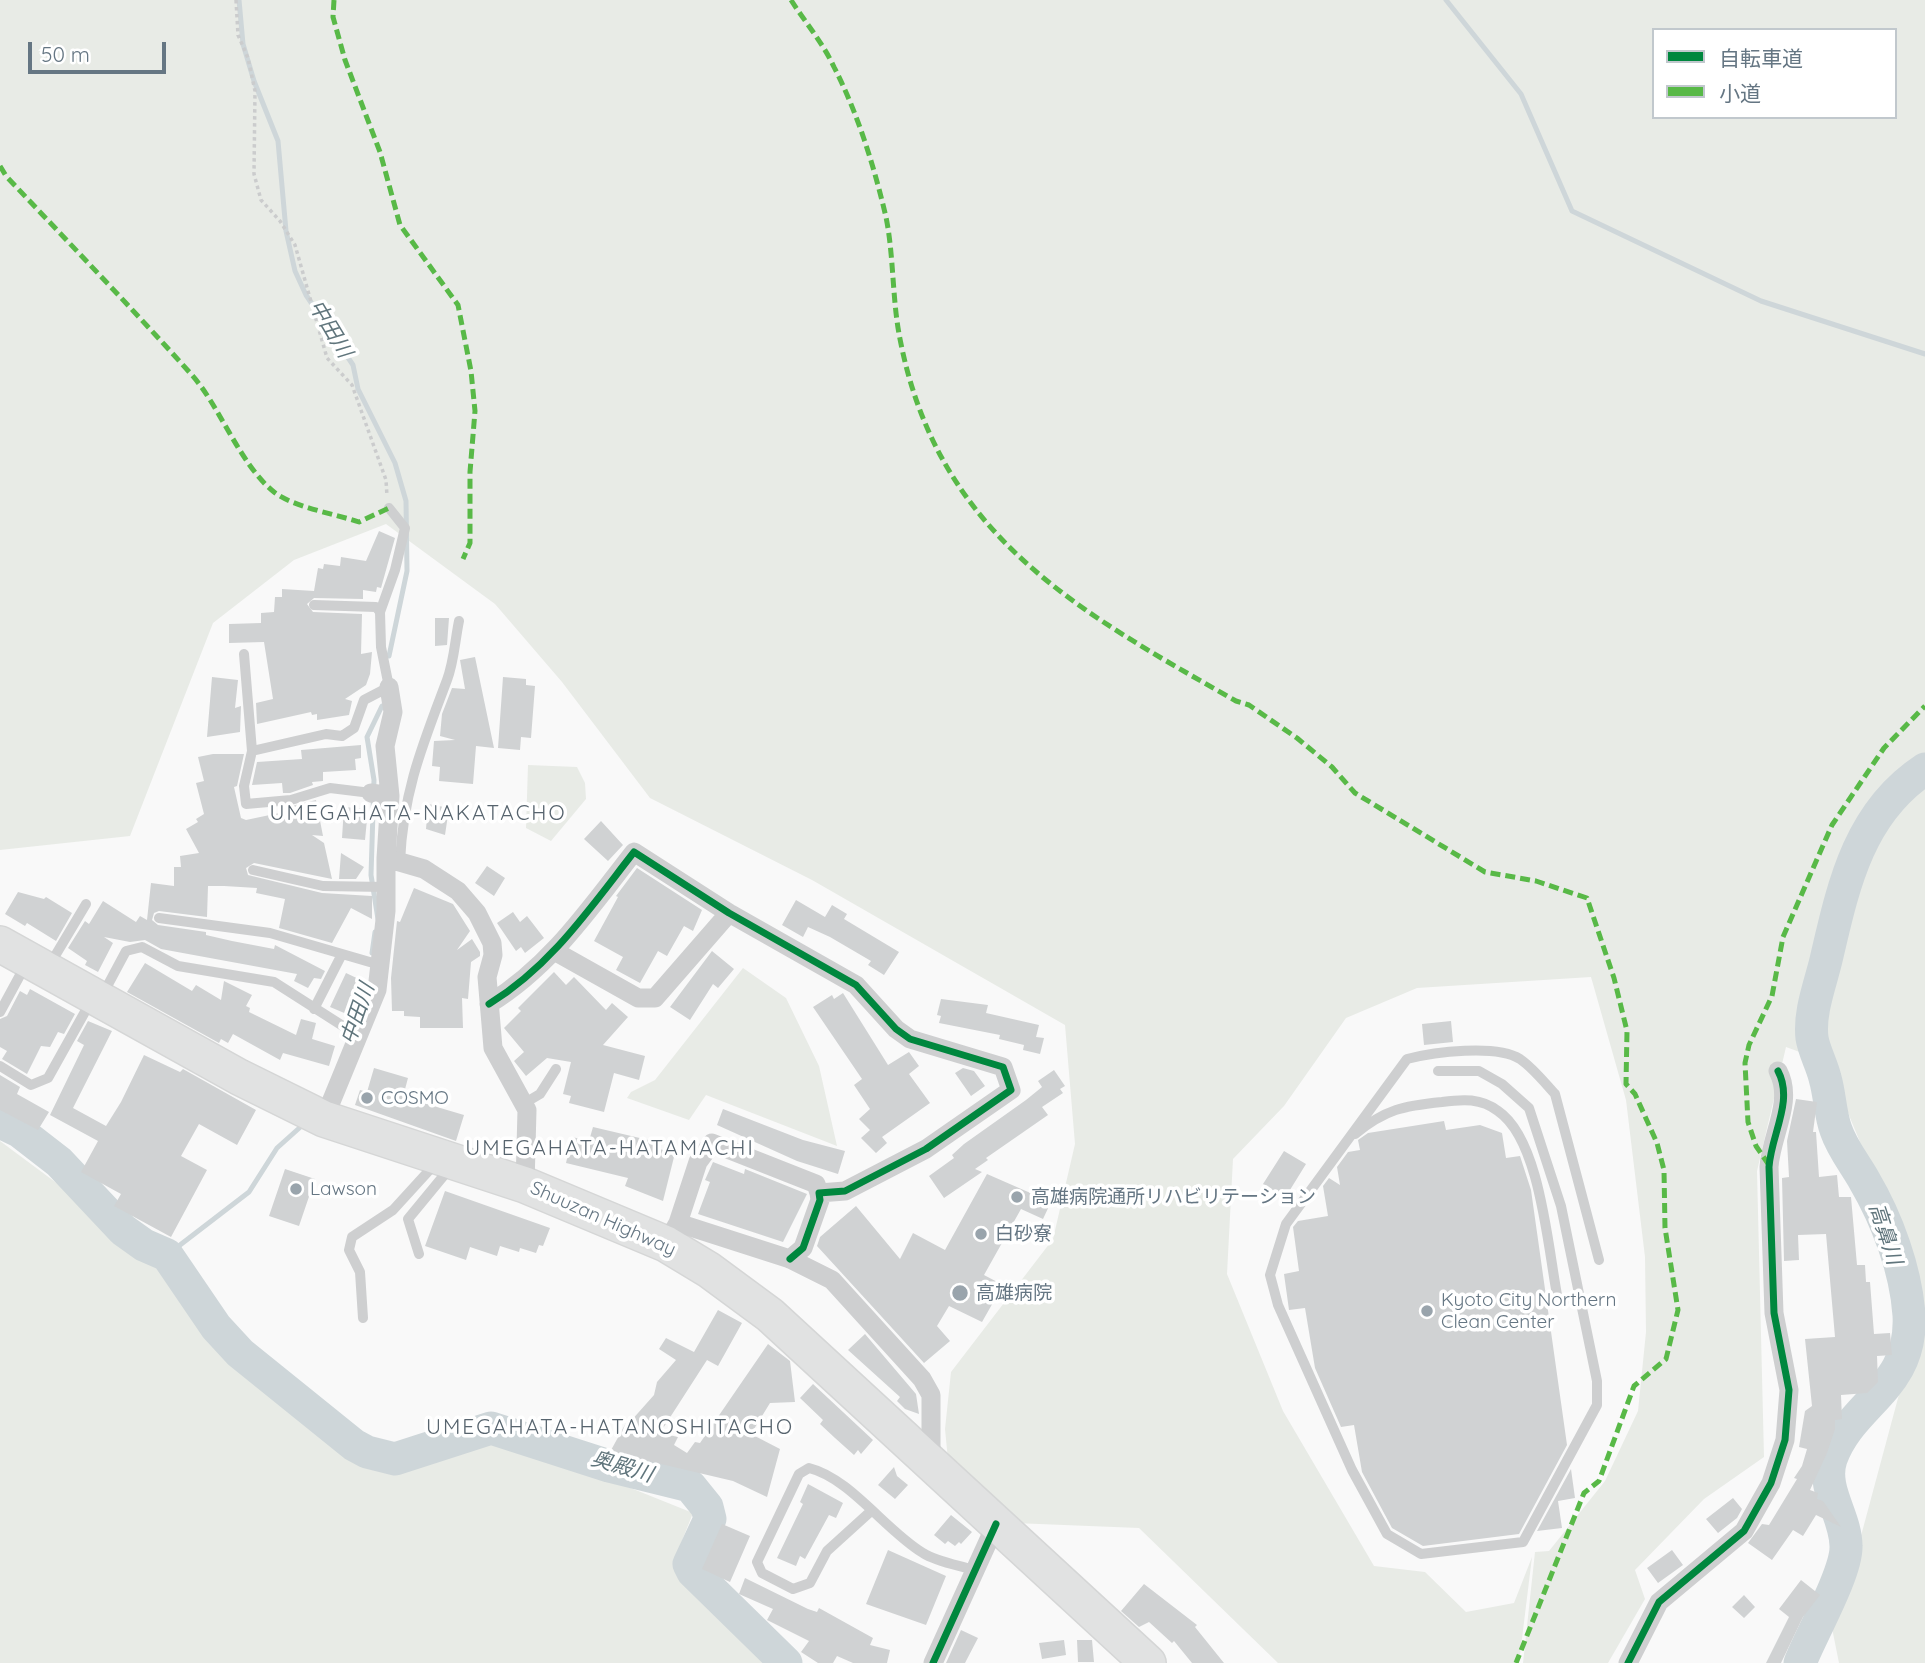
<!DOCTYPE html>
<meta charset="utf-8">
<style>
body{margin:0}
#map{position:relative;width:1925px;height:1663px;overflow:hidden;background:#f9f9f9;font-family:Quicksand,"Noto Sans JP",sans-serif}
canvas{display:block}
.legend{position:absolute;left:1652px;top:28px;width:245px;height:91px;box-sizing:border-box;background:#fff;border:2px solid #c1c8cd;margin:0;padding:9px 12px;list-style:none;font-size:21px;color:#657683}
.legend li{display:flex;align-items:center;gap:14px;height:35px}
.legend b{width:35px;border:2px solid #c1c8cd}
.scale{position:absolute;left:28px;top:42px;width:138px;height:32px;box-sizing:border-box;border:4px solid #657683;border-top:0;padding-left:9px;font-size:21px;line-height:24px;white-space:nowrap;color:#657683;-webkit-text-stroke:5px #fff;paint-order:stroke}
</style>
<div id="map">
<canvas width="1925" height="1663"></canvas>
<ul class="legend">
<li><b style="height:9px;background:#00873e"></b>自転車道</li>
<li><b style="height:9px;background:#58b947"></b>小道</li>
</ul>
<div class="scale">50 m</div>
</div>
<script>
const g = document.querySelector('canvas').getContext('2d');
g.lineJoin = 'round';
function fillPath(path, color) {
  g.fillStyle = color;
  g.fill(path, 'evenodd');
}
function strokePath(path, color, width, dash) {
  g.strokeStyle = color;
  g.lineWidth = width;
  g.lineCap = dash ? 'butt' : 'round';
  g.setLineDash(dash || []);
  g.stroke(path);
}
function write(font, color, halo, rows, align = 'center') {
  g.font = font + ' Quicksand,"Noto Sans JP",sans-serif';
  g.lineWidth = 7;
  g.setLineDash([]);
  g.textBaseline = 'middle';
  g.strokeStyle = halo;
  g.fillStyle = color;
  for (const [text, x, y, turn = 0] of rows) {
    g.save();
    g.translate(x, y);
    g.rotate((+turn || 0) * Math.PI / 180);
    g.textAlign = isNaN(turn) ? turn : align;
    if (halo) g.strokeText(text, 0, 0);
    g.fillText(text, 0, 0);
    g.restore();
  }
}
fillPath(new Path2D(`
 M0 0H1925V1663H1839L1832 1628 1858 1547 1919 1320 1879 1188 1827 1062 1786 1047 1757 1171 1764 1457 1704 1499 1635 1570 1645 1599 1608 1663H1523L1535 1552 1549 1551 1605 1481 1638 1411 1646 1332 1645 1257 1626 1100 1591 977 1417 988 1346 1018 1284 1106 1233 1159 1227 1274 1283 1411 1374 1566 1425 1572 1466 1612 1514 1603 1532 1557 1519 1663H1278L1139 1528 1014 1523 948 1460 945 1429 951 1372 1053 1239 1075 1144 1065 1025 812 880 650 798 562 682 495 604 386 524 294 560 213 623 130 836 0 850ZM1654 30H1895V117H1654Z
 M528 765 577 767 585 783 586 799 551 841 526 828Z
 M743 968 786 998 819 1066 837 1146 706 1095 689 1120 627 1098 631 1092 655 1080Z
 M0 1141 140 1245 350 1451 389 1457 468 1436 516 1442 693 1513 673 1563 766 1663H0Z`), '#e8ebe6');
strokePath(new Path2D(`
 M239 0 243 44 254 81 278 141 286 231 295 271 306 295 353 365 358 389 395 463 406 501 407 571 389 656
 M1446 0 1521 94 1572 211 1761 301 1925 354
 M378 919 371 875 374 780 367 737 382 706
 M372 953 375 932
 M167 1255 249 1192 277 1148 306 1122`), '#ced6d9', 5);
strokePath(new Path2D(`
 M0 1122 19 1131 59 1162 123 1230 144 1245 167 1255 216 1327 240 1353 354 1445 367 1452 395 1459 491 1428 609 1466 690 1486 707 1507 710 1519 689 1564 693 1572 786 1663
 M1800 1663C1811 1635 1847 1572 1846 1546 1846 1516 1821 1489 1831 1459 1851 1402 1913 1389 1909 1315 1906 1270 1887 1219 1864 1180 1855 1164 1842 1148 1836 1130 1830 1114 1830 1095 1825 1078 1822 1065 1814 1051 1812 1038 1809 1012 1820 985 1826 960 1843 887 1858 813 1925 769`), '#ced6d9', 33);
fillPath(new Path2D(`
 M379 531 395 538 381 588 377 587 376 592 363 590V599L314 598 307 604 313 612 362 614 361 654 372 652 370 674 366 685 345 699 352 701 349 715 317 720V714L312 715 311 712 257 724 256 703 273 699 264 642 229 643V624L261 623V613L274 612 275 597H282V589L314 591 318 568 323 569 324 564 340 566 341 557 366 561Z
 M435 618H449L447 645 435 646Z
 M475 657 494 748 476 746 473 784 439 781 440 767 432 766 434 741 455 740 440 736 442 714 452 688 465 689 460 660Z
 M212 677 238 680 235 708 241 706 240 732 207 737Z
 M503 677 526 679V685L535 686 531 738 521 737 520 750 498 748Z
 M361 745V758L355 759 356 770 323 772V781L312 782 313 785 290 793H283L282 783 252 785 257 762 302 759 301 750Z
 M213 754H244L237 786 234 787 241 818 246 820 284 812V808L316 800 323 836 312 835 324 843 332 879 254 863 246 868 248 875 322 893 372 896V919L351 908 332 943 279 928 285 899 256 893 257 888 224 886H208L207 917 159 911 154 913 152 920 158 925 206 932V935L232 941 274 949 275 945 325 971 321 979 314 978 308 988 294 981 297 974 161 949 145 940 130 942 104 937 113 943 98 972 85 965 87 961 68 948 85 921 89 924 103 901 136 922 140 916 147 920 151 883 174 886V867H181L180 856 199 853 186 829 198 822 196 819 204 814 196 783 204 781 198 757Z
 M428 804 449 808 445 835 426 829Z
 M344 807 368 809 365 840 342 838Z
 M601 821 623 845 608 861 584 839Z
 M341 853 364 867 356 879H339Z
 M487 866 505 878 494 896 475 883Z
 M637 868 702 910 693 931 684 926 667 956 658 951 640 983 616 970 623 957 594 941 618 897 616 896Z
 M414 888 453 904 470 931 457 950 472 939 480 952V956L471 962 468 999 462 998 463 1028H420V1017L404 1016V1011H392L391 978 397 921 400 922Z
 M18 892 44 899 46 897 72 913 56 941 27 923 25 926 5 914Z
 M796 900 825 917 832 905 847 914 844 919 899 952 884 975 868 965 871 961 830 937 808 927 803 937 782 925Z
 M513 912 520 922 527 916 544 938 525 953 521 947 516 951 497 923Z
 M712 951 734 969 718 988 713 984 690 1020 670 1007Z
 M145 963 192 991 196 985 221 1000 224 981 252 995 246 1006 250 1008 249 1012 296 1035 301 1019 316 1023 312 1039 335 1046 329 1066 283 1053 280 1060 233 1034 228 1043 221 1039 219 1043 127 992Z
 M554 972 566 985 574 977 606 1010 612 1003 628 1017 603 1045 645 1056 639 1080 614 1073 604 1112 569 1103 571 1096 563 1094 571 1062 547 1058 526 1076 514 1061 524 1052 504 1028 521 1011 518 1008Z
 M346 973 365 982 349 1015 330 1007Z
 M30 989 75 1014 64 1034 58 1032 50 1047 41 1046 27 1074 2 1059 7 1051 0 1047V1019L7 1016 20 991 27 995Z
 M843 993 888 1065 909 1052 919 1066 909 1074 930 1103 882 1137 887 1143 876 1153 861 1138 870 1130 859 1119 870 1109 854 1085 862 1079 813 1007 832 995 834 999Z
 M941 999 988 1005 986 1013 1039 1025 1036 1037 1044 1038 1040 1054 1023 1050 1024 1045 999 1039 1000 1035 939 1023 941 1016 937 1015Z
 M88 1021 112 1031 73 1108 106 1126 121 1102 144 1055 180 1072 183 1069 256 1110 237 1145 199 1124 181 1156 207 1170 171 1237 114 1206 121 1194 81 1172 98 1141 50 1115 84 1045 77 1041Z
 M1451 1021 1453 1042 1424 1045 1422 1024Z
 M374 1068 408 1078 404 1093 421 1099 420 1102 464 1115 456 1141 355 1105 360 1090 367 1092Z
 M963 1068 974 1071 985 1086 971 1096 955 1073Z
 M1054 1070 1065 1086 1060 1089 1063 1093 1042 1107 1048 1115 986 1158 988 1160 975 1169 982 1172 944 1198 929 1176 954 1158 952 1155 964 1144 1026 1100 1042 1087 1038 1081Z
 M0 1075 20 1087 17 1094 49 1112 38 1130 0 1110Z
 M1796 1099 1817 1102 1813 1132H1816L1819 1177 1837 1175 1839 1197H1851L1857 1265H1865L1866 1282H1870L1874 1334 1890 1333 1892 1355 1877 1356 1878 1382 1867 1393 1841 1395 1842 1419 1835 1420V1429L1827 1453 1810 1490 1818 1493 1817 1499 1823 1501 1841 1527 1816 1515 1803 1536 1793 1530 1772 1560 1748 1543 1762 1524 1769 1525 1797 1479 1794 1478 1802 1466 1807 1449 1799 1447 1805 1411 1812 1406 1805 1339 1835 1337 1826 1234 1798 1235 1799 1260 1784 1261 1782 1178 1789 1177 1787 1141Z
 M723 1109 803 1140 845 1151 838 1174 797 1161 717 1125Z
 M1444 1121 1446 1130 1480 1125 1502 1133 1506 1158 1520 1156 1531 1190 1567 1445 1519 1534 1423 1546 1392 1528 1362 1472 1354 1425 1341 1427 1315 1368 1305 1308 1289 1310 1284 1274 1299 1271 1293 1227 1298 1221 1328 1216 1323 1186 1329 1178 1340 1185 1337 1167 1348 1152 1360 1150 1358 1140 1368 1133Z
 M593 1127 661 1143 659 1149 675 1153 663 1201 625 1186 628 1178 566 1163 572 1137 589 1141Z
 M1284 1151 1306 1164 1285 1198 1263 1184Z
 M713 1162 744 1174 745 1169 807 1194 783 1242 698 1214 710 1182 705 1180Z
 M285 1169 315 1179 299 1226 269 1216Z
 M987 1174 1051 1202 1043 1219 1021 1209 984 1275 1003 1285 982 1322 949 1306 937 1326 950 1341 924 1363 817 1246 820 1237 856 1206 900 1259 913 1233 945 1250Z
 M445 1191 550 1228 543 1246 539 1245 536 1253 520 1248 519 1252 500 1246 497 1256 470 1247 466 1260 425 1246Z
 M718 1310 742 1323 718 1366 707 1360 660 1433 678 1437 674 1445 687 1453 695 1442 700 1443 768 1344 790 1361 795 1402 770 1403 751 1434 780 1449 767 1497 733 1481 610 1452 627 1421 630 1422 654 1395 657 1382 676 1360 659 1349 666 1338 694 1352Z
 M865 1334 916 1394 919 1414 905 1409 897 1401 900 1397 848 1350Z
 M813 1384 873 1440 861 1454 858 1450 854 1455 835 1438 820 1424 823 1420 800 1398Z
 M894 1467 897 1476 908 1485 895 1499 878 1485Z
 M1571 1469 1575 1498 1558 1501 1562 1528 1537 1531Z
 M808 1484 843 1503 836 1518 829 1515 805 1559 800 1556 796 1566 777 1558 803 1504 800 1502Z
 M1733 1498 1742 1509 1737 1518 1718 1533 1706 1519Z
 M951 1515 972 1532 961 1544 959 1542 955 1546 948 1541 945 1544 934 1535Z
 M722 1524 750 1536 730 1582 702 1569Z
 M888 1550 946 1576 926 1625 866 1604Z
 M1672 1550 1683 1565 1658 1583 1647 1568Z
 M745 1578 808 1609 817 1612 819 1608 873 1638 870 1645 890 1650 887 1663H853L837 1656 833 1663H818L801 1652 809 1641 767 1620 773 1609 739 1594Z
 M1801 1580 1820 1595 1803 1617 1781 1663H1766L1789 1617 1779 1609Z
 M1144 1584 1197 1625 1195 1627 1224 1663H1192L1174 1641 1172 1643 1149 1622 1139 1627 1121 1611Z
 M1744 1595 1755 1607 1744 1618 1732 1607Z
 M961 1630 978 1638 965 1663H946Z
 M1064 1640 1066 1655 1042 1659 1039 1643Z
 M1077 1640H1092L1094 1662H1078Z`), '#d0d2d3');
const highway = new Path2D(`
 M0 944 239 1077 324 1119 525 1185 666 1244 709 1270 770 1315 1148 1663`);
strokePath(highway, '#d5d6d6', 38);
strokePath(new Path2D(`
 M236 0 238 35 248 58 255 91 254 174 261 200 280 221 295 245 327 358 352 385 386 480 387 496`), '#cbcccd', 3.5, [3.5, 3.5]);
strokePath(new Path2D(`
 M314 605 376 607 380 612
 M244 654 252 751 244 786 246 804 291 800 330 788 371 793
 M252 751 326 734 342 736 354 728 364 700 389 687 381 647 380 612 395 570 405 528 389 508
 M400 862C403 791 423 744 447 680 454 662 455 640 459 621
 M253 870 323 886 385 887
 M159 918 270 933 380 965
 M49 966 86 904
 M103 994 126 951 142 947 178 966 274 982 346 1028
 M314 1009 341 956
 M0 1012 25 966
 M0 1066 31 1085 48 1078 91 1001
 M1438 1071H1479L1502 1084 1529 1108 1561 1206 1597 1381V1405L1523 1542 1421 1554 1387 1534 1352 1470 1278 1305 1270 1275 1286 1224 1407 1059C1434 1052 1496 1044 1520 1059 1533 1068 1544 1082 1555 1094L1599 1260
 M523 1104 540 1094 556 1069
 M1355 1134C1386 1109 1403 1106 1442 1102 1463 1099 1481 1098 1498 1111 1541 1140 1548 1251 1558 1300L1580 1298
 M419 1254 408 1219 450 1168
 M363 1318 360 1272 349 1250 352 1237 393 1210 435 1164
 M870 1512 827 1551 810 1583 793 1589 762 1573 757 1562 799 1474 809 1468C850 1478 886 1531 923 1553 937 1562 958 1565 974 1570`), '#cecfd0', 10);
strokePath(new Path2D(`
 M389 687 393 712 385 746 390 796 386 858 424 869 458 891 477 913 492 943 493 955 487 977 493 1048 527 1110 525 1185
 M371 793 390 796
 M556 952 638 998H655L729 913
 M489 1004C551 966 590 908 634 852L729 913 856 985 896 1029 910 1039 1003 1067 1011 1090 926 1149 845 1191 819 1193 820 1200 803 1248 790 1259
 M324 1119 377 990 386 911V858
 M678 1223 698 1162 712 1143 816 1184 819 1193
 M666 1244 678 1223 790 1259 832 1280 922 1379 931 1395V1463
 M933 1663 996 1524
 M1628 1663 1659 1602 1744 1531 1771 1483 1785 1440 1789 1390 1774 1313 1769 1167C1771 1135 1794 1101 1778 1071`), '#cecfd0', 19);
strokePath(highway, '#e1e2e2', 35);
strokePath(new Path2D(`
 M334 0 333 17 345 60 380 152 400 225 458 305 471 371 475 411 470 472V543L463 559
 M791 0C805 22 823 43 834 67 858 114 874 166 886 217 894 257 892 299 900 339 938 535 1076 610 1236 701L1249 705 1297 738 1332 767 1355 793 1485 872 1536 881 1587 898 1614 978 1627 1031 1626 1084 1635 1094 1657 1143 1664 1170 1665 1228 1678 1310 1666 1359 1634 1386 1599 1481 1584 1493 1516 1663
 M0 166 6 176C68 242 131 307 191 374 220 406 240 465 274 492 293 507 335 514 359 522L389 508
 M1769 1165 1756 1146 1748 1122 1745 1063 1749 1045 1772 996 1783 937 1832 825 1884 748 1925 706`), '#58b947', 5, [10, 5]);
strokePath(new Path2D(`
 M489 1004C551 966 590 908 634 852L729 913 856 985 896 1029 910 1039 1003 1067 1011 1090 926 1149 845 1191 819 1193 820 1200 803 1248 790 1259
 M933 1663 996 1524
 M1628 1663 1659 1602 1744 1531 1771 1483 1785 1440 1789 1390 1774 1313 1769 1167C1771 1135 1794 1101 1778 1071`), '#00873e', 7);
for (const [x, y, r, color] of [
 [367,1098,7,"#99a4ac"],
 [296,1189,7,"#99a4ac"],
 [1017,1197,7,"#99a4ac"],
 [981,1234,7,"#99a4ac"],
 [960,1293,9,"#99a4ac"],
 [1427,1311,7,"#99a4ac"]
]) {
  const dot = new Path2D();
  dot.arc(x, y, r, 0, 2 * Math.PI);
  g.fillStyle = color;
  g.fill(dot);
  strokePath(dot, '#fff', 2.5);
}
write('19px', '#657683', '#fff', [
 ["COSMO",381,1098],
 ["Lawson",310,1189],
 ["高雄病院通所リハビリテーション",1031,1197],
 ["白砂寮",995,1234],
 ["高雄病院",976,1293],
 ["Kyoto City Northern",1441,1300],
 ["Clean Center",1441,1322]
], 'left');
write('19px', '#657683', '#fff', [
 ["Shuuzan Highway",603,1219,24]
]);
write('italic 21px', '#60757c', '#fff', [
 ["中田川",330,329,59],
 ["中田川",358,1014,-71],
 ["高鼻川",1885,1234,72],
 ["奥殿川",622,1467,16]
]);
g.letterSpacing = '2px';
write('21px', '#57646e', '#fff', [
 ["UMEGAHATA-NAKATACHO",418,814],
 ["UMEGAHATA-HATAMACHI",610,1149],
 ["UMEGAHATA-HATANOSHITACHO",610,1428]
]);
g.letterSpacing = '0px';
</script>
